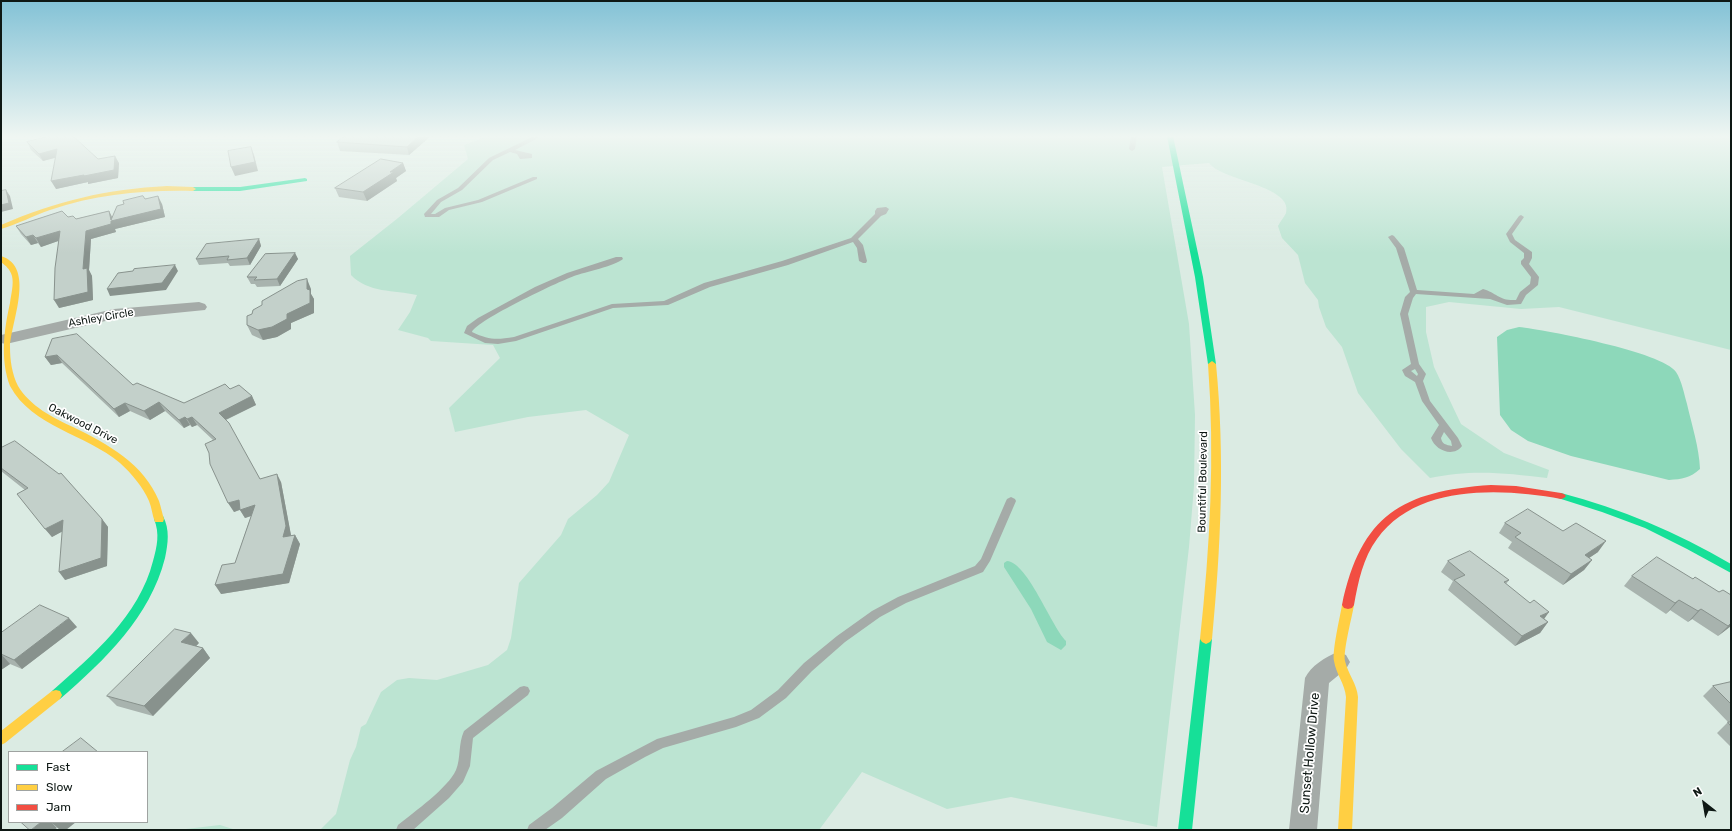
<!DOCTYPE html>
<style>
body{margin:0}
#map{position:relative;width:1732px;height:831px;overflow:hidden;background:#dbebe3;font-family:Rubik,sans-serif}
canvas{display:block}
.frame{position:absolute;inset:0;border:2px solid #0e1814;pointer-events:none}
.legend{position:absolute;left:8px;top:751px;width:140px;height:72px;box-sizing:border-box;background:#fff;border:1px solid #9fa3a1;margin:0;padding:5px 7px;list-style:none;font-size:12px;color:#0e1814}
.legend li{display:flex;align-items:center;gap:8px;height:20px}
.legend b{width:20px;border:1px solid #9fa3a1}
.north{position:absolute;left:1684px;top:783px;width:40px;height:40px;-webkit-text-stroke:3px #fff;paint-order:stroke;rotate:329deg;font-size:11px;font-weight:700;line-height:16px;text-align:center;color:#0e1814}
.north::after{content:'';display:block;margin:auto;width:14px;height:18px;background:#0e1814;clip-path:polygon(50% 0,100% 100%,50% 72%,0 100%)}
</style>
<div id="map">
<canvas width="1732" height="831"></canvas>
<div class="frame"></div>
<ul class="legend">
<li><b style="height:5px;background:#16e098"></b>Fast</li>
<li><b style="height:5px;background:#ffcf43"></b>Slow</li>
<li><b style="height:5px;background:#f24e42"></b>Jam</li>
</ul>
<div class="north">N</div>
</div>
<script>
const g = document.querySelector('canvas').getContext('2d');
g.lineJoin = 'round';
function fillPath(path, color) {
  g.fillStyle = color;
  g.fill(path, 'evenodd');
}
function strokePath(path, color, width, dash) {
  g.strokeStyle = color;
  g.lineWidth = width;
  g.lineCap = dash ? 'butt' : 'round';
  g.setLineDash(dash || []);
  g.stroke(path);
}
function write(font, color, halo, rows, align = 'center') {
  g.font = font + ' Rubik,sans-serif';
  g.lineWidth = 3.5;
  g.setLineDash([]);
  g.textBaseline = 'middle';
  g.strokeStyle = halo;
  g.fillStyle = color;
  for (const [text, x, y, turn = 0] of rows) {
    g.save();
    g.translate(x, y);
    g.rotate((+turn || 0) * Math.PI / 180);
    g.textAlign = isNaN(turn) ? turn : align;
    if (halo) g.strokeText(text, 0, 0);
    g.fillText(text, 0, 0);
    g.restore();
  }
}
fillPath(new Path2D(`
 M488 136H1731V350L1559 307 1521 309 1449 302 1426 307V332L1434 367 1461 424 1504 453 1549 470 1547 478C1506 473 1471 469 1430 478L1401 449 1358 393 1342 347 1326 327 1319 307 1318 300 1305 283 1298 255 1282 238 1278 226C1280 222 1284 217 1286 213 1294 186 1220 180 1209 163L1162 167 1189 324 1195 415 1194 486 1189 547 1157 827 1011 797 947 809 862 772 819 830H320L336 814 350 760 356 747 361 727 366 724 381 692 397 680 409 678 437 680 488 665 507 650 511 638 519 583 561 535 568 519 597 495 609 482 629 435 586 410 528 417 455 432 449 408 500 358 493 345 431 341 428 338 398 330 410 312 417 295C394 290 368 293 351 275L350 256 398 218 468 159 464 145Z
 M220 825 236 830H184L186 829Z`), '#bce4d2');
fillPath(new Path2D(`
 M1519 327C1546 330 1663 352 1676 372 1682 381 1684 394 1687 404 1692 426 1699 447 1700 469 1690 478 1682 479 1669 480L1571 456 1528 441 1511 430 1500 415 1497 337 1507 330Z
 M1007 561C1028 563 1050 624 1066 641V645L1061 650 1047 642 1031 609 1004 567V563Z`), '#8dd8ba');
fillPath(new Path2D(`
 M534 136H542L515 150 532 154V158L520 159 517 154 510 152 493 160 462 190 441 202 431 214H435L445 208 478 200 533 177H537V179L482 202 449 210 439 217H425L424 214 437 200 458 188 489 158Z
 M1131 136H1137L1135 149 1132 151 1129 149Z
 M886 207 889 209 886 214 881 216 858 239 863 245 867 261 866 263H863L859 261 857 248 853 242 788 265 710 287 668 305 613 308 516 341 498 344 485 343 464 333 467 326 478 318 535 287 567 273 616 257H622L623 259C615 266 585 272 574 276 558 282 477 320 472 332 489 340 496 340 514 337L612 304 664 301 704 283 782 261 851 238 875 214V211L877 208Z
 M1521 215 1524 217 1512 234 1515 240 1532 252V258L1529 264 1539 277 1538 285 1526 295 1521 304 1507 305 1490 299 1416 294 1413 298 1408 314 1419 364 1426 374 1423 381 1430 401 1458 438 1462 446C1453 458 1435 450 1431 438L1439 425 1422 401 1415 382 1405 376 1402 370 1411 364 1400 314 1405 297 1410 292 1396 248 1388 237 1392 235 1394 236 1404 248 1417 290 1474 294 1483 289C1497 293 1499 301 1516 300L1520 292 1530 284 1531 277 1521 264V261L1524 258V253L1510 242 1506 234 1519 216ZM1415 369 1418 374 1417 376 1411 371ZM1444 432 1451 441 1452 446C1446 445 1442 444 1441 438Z
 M1011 497 1015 499 1016 501 990 561 983 572 906 603 880 617 845 642 812 671 786 698 759 718 736 727 663 748 645 757 606 779 562 818 545 830H527L529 825 552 808 596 771 657 739 734 717 751 710 778 690 804 663 837 636 872 611 898 597 975 566 981 559 1006 501 1007 499Z
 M524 686 528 687 530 691 528 695 473 738 470 766 463 782 449 798 413 830H396L398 825C414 812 448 788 456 770 461 758 458 744 464 731L520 687Z`), '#a5aba8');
fillPath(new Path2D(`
 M199 302 205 304 207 307 205 310 114 319 6 344 1 343V335L114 309Z
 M1338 652 1346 655 1350 662 1346 669 1329 683 1317 830H1289L1305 678C1311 666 1325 657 1338 652Z`), '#a5aba8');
fillPath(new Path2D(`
 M1167 136H1173L1203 277 1216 364 1212 367 1208 364 1195 277Z
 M305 178 307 179V181L240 191H193L190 189 193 187H240Z
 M1561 493C1621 509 1677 532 1731 564V573L1687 549 1645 528 1602 512 1558 498 1556 496 1558 494Z
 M159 515 163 516C170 530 168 543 165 558 150 617 105 660 60 699L56 700 52 699 50 695 52 691C93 655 139 616 153 561 157 546 160 534 154 519L155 516Z
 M1206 634 1210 636 1212 639 1192 830H1178L1200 639 1202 636Z`), '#16e098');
fillPath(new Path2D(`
 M167 186 193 187 196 189 193 191C144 190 97 194 50 210 33 216 18 224 1 229V225C56 201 107 189 167 186Z
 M1 256C36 267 11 322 10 347 10 360 12 374 18 386 30 406 53 418 73 427 108 444 144 464 159 501 161 507 162 513 164 519L163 522H155C152 515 152 508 149 501 143 487 132 474 120 463 86 434 32 427 10 386 0 359 4 330 10 303 11 295 14 284 12 276 10 269 6 266 1 262Z
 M1212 361 1216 364C1225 456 1221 547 1212 639L1210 642 1206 644 1202 642 1200 639C1210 547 1215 456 1208 364Z
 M1348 601 1352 602 1354 605C1352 617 1343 651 1345 661 1348 674 1357 684 1358 697L1352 830H1338L1346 697C1345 684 1336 674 1334 661 1332 651 1340 617 1342 605L1344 602Z
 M56 690 60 691 62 695 60 699 5 743 1 745V731L52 691Z`), '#ffcf43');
fillPath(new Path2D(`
 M1491 485 1516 486 1561 493 1564 494 1566 496 1564 498 1561 499C1502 488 1416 484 1377 539 1363 558 1358 582 1354 605L1352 608 1348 609 1344 608 1342 605C1361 515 1402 491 1491 485Z`), '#f24e42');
fillPath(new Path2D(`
 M431 136 409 155 340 151 337 142Z
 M27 142 98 159 119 163 118 178 88 184V182L56 189 55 158 43 161 31 150Z
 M403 163 406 171 396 178 397 181 367 201 339 197 335 188Z
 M143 196 145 199 162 204 165 217 115 229 116 232 91 239 89 270 92 276 93 300 59 308 58 241 41 247 38 243 31 245 21 234 16 226 68 217 76 219 109 211 112 217 124 204Z
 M259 239 261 246 250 265 230 266 228 263 199 265 196 259Z
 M295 253 298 259 280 286 257 287 255 284H251L247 277Z
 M311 289V294L314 299V313L291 323V329L277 337 263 340 252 335 247 325 252 314Z
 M52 339 133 385 184 403 230 389 252 396 256 405 226 420 260 479 281 482 291 536 295 535 300 544 289 583 221 594 235 563 251 516 245 518 240 510 234 512 213 440 197 425 192 427 190 425 184 428 165 411 150 420 130 411 119 417 62 363 51 365 45 357Z
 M1 448 102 519 108 527 107 566 65 580 62 531 52 537 17 494 25 490 1 471Z
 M1505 523 1563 531 1598 552 1589 558 1592 560 1584 570 1563 585 1508 548 1512 542 1499 533Z
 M1448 561 1509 580 1506 584 1548 622 1540 633 1515 646 1448 590 1453 581 1441 572Z
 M1632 576 1693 579 1719 592 1731 595V626L1718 636 1692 619 1688 622 1670 610 1666 614 1624 586Z
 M77 627 22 669 10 664 1 670V633Z
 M199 643 196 646 203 648 210 658 153 716 117 706 107 696Z
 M1731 682V747L1717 733 1728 722 1703 696 1713 686Z`), '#a8b3ae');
fillPath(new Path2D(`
 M419 136H431L409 155 407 147Z
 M251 147 254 155 258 171 235 176 231 167Z
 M57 149 61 156 43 161 39 154Z
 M115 156 119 163 118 178 88 184V182L56 189 51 181Z
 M403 163 406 171 396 178 397 181 367 201 363 192 390 172Z
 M6 190 10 196 13 209 1 212V205Z
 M158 196 162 204 165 217 115 229 116 232 91 239 89 270 92 276 93 300 59 308 54 300 83 269 86 231 111 220 109 211 113 219Z
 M60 231 64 239 41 247 36 238Z
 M33 235 38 243 31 245 26 237Z
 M259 239 261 246 250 265 247 258Z
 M295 253 298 259 280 286 277 279Z
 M175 265 178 271 166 290 110 296 107 289Z
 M307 279 311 289V294L314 299V313L291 323V329L277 337 263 340 258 330 287 314 307 289Z
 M57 355 62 363 51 365 45 357Z
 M252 396 256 405 223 421 219 413Z
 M159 402 165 411 150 420 144 411Z
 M125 403 130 411 119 417 114 409Z
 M185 417 190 425 184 428 179 420Z
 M192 417 197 425 192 427 187 419Z
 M277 474 281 482 291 535 288 546 283 537Z
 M239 500 244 508 234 512 228 503Z
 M255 505 260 513 245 518 240 510Z
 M102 519 108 527 107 566 65 580 59 572Z
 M63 520 69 528 52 537 45 529Z
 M295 535 300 544 289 583 221 594 215 585Z
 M1606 541 1598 552 1577 566 1585 555Z
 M1592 560 1584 570 1563 585 1571 574Z
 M1679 600 1670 610 1666 614 1675 603Z
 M1701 609 1692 619 1688 622 1698 611Z
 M1549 612 1542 622 1540 616Z
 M69 618 77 627 22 669 14 660Z
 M1548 622 1540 633 1515 646 1522 636Z
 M1731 623V626L1718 636Z
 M191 633 199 643 189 653 181 642Z
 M203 648 210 658 153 716 144 706Z
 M1 654 10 664 1 670Z
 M41 822H51L57 828 54 830H31Z
 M53 822H76L66 830H60L52 823Z`), '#88928d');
const building = new Path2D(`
 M49 136H73L98 159 115 156 114 170 84 176V175L51 181 57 149 39 154 27 142Z
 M345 136H419L407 147 337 142Z
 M251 147 255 162 231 167 228 151Z
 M381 159 403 163 390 172H394L363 192 335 188Z
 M6 190 9 203 1 205V191Z
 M143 196 145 199 158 196 161 209 111 221V224L86 231 83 269 87 268 88 292 54 300 55 268 60 231 36 238 33 235 26 237 16 226 62 211 68 217 73 216 76 219 109 211 111 220 117 206 124 204 123 201Z
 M259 239 247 258 227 260 229 256 196 259 206 244Z
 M295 253 277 279 254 280 257 277H247L265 254Z
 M175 265 162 283 107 289 118 273 133 271 134 269Z
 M307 279V289L310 290V303L287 314V319L272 327 258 330 247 325V316L252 314 253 310 262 305V301L297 281Z
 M77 334 133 385 137 383 184 403 225 384 230 389 239 385 252 396 219 413 229 423 260 479 277 474 286 526 283 537 295 535 283 574 215 585 222 565 235 563 255 505 240 510 239 500 228 503 210 464 209 453 205 444 216 439 192 417 187 419 185 417 179 420 159 402 144 411 125 403 114 409 57 355 45 357 52 339Z
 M15 441 59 474 61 473 102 519 101 558 59 572 63 520 45 529 17 494 28 488 1 468V448Z
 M1528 509 1563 531 1576 523 1606 541 1585 555 1592 560 1571 574 1515 537 1521 533 1505 523Z
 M1470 551 1509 580 1504 582 1530 603 1534 600 1549 612 1540 616 1548 622 1522 636 1454 580 1465 575 1448 561Z
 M1657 557 1693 579 1695 577 1719 592 1723 590 1731 595V623L1728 626 1701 609 1698 611 1679 600 1675 603 1632 576Z
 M40 605 69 618 14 660 1 654V655V633Z
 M175 629 191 633 181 642 203 648 144 706 107 696Z
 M1731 682V704L1713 686Z
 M1728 722H1731V726Z
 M81 738 98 752H62Z
 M21 822H41L31 830H30Z`);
fillPath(building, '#c3d0ca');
strokePath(building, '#88928d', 1);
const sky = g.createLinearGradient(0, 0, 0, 253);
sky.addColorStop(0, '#83c2d6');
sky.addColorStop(0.54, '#eff6f2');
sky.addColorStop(1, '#eff6f200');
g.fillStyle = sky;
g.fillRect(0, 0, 1732, 253);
write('11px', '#0e1814', '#fff', [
 ["Ashley Circle",101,318,-10],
 ["Oakwood Drive",83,424,27],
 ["Bountiful Boulevard",1203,482,-89]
]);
write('13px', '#0e1814', '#fff', [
 ["Sunset Hollow Drive",1310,753,-85]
]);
</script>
